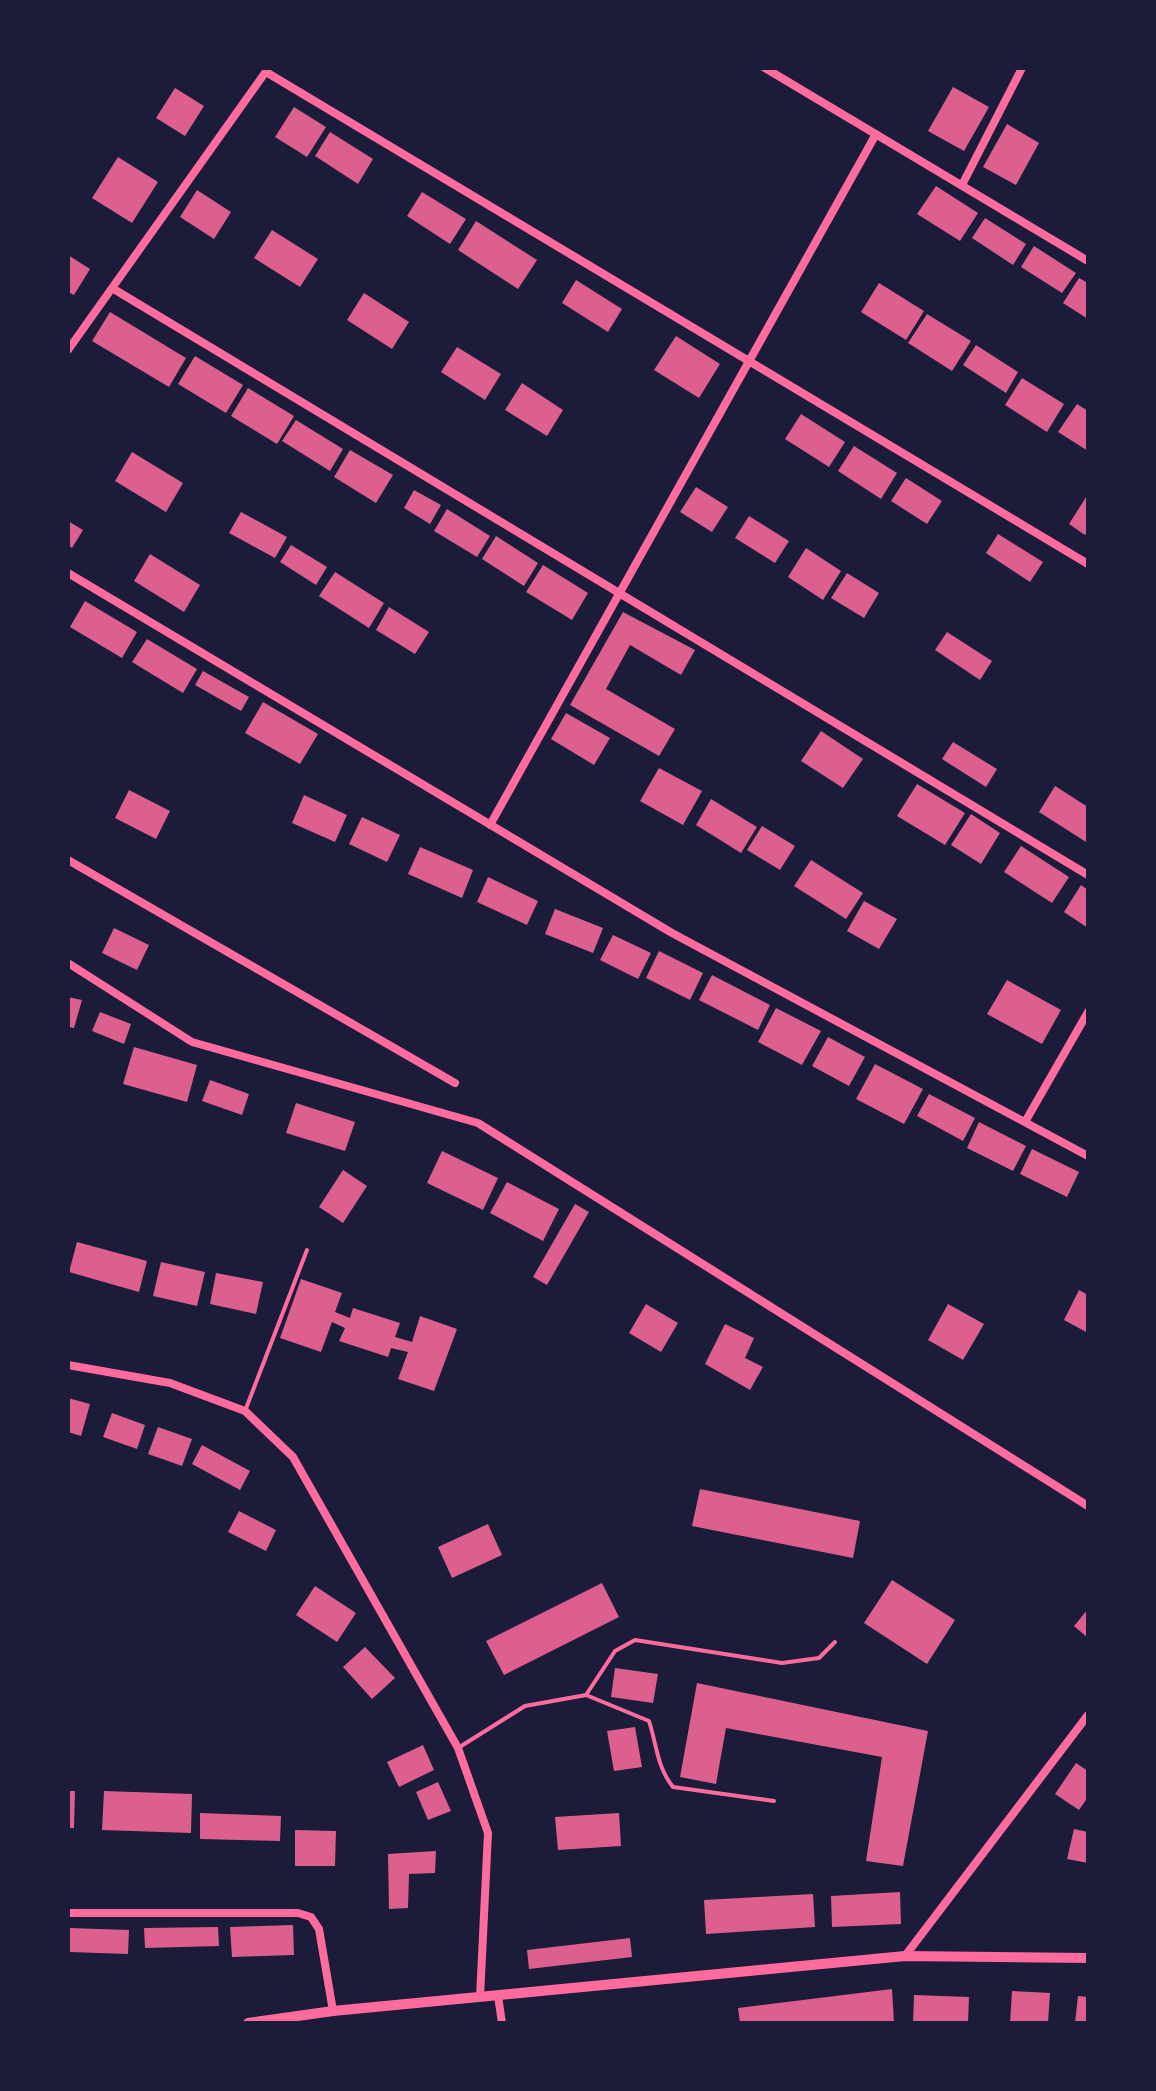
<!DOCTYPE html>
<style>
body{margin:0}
#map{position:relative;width:1156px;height:2091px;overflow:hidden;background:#1b1b3a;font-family:Lora,serif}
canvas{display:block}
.frame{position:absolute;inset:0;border:70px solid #1b1b3a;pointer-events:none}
</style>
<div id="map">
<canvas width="1156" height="2091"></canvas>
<div class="frame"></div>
</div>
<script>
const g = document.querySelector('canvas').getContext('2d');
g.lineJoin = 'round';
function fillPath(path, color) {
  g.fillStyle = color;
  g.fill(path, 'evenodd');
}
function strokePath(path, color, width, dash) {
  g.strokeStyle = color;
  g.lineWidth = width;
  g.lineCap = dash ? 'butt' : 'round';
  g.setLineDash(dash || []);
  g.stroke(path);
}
fillPath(new Path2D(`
 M953 87 989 107 964 151 928 131Z
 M175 88 204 106 185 136 156 118Z
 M294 107 326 127 307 157 275 137Z
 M1007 124 1039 143 1016 185 983 167Z
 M330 132 373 159 358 184 315 156Z
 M118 157 158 182 132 223 92 198Z
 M936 186 978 213 960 241 917 214Z
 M197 190 231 212 214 239 180 217Z
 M422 192 466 219 450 244 407 216Z
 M985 218 1026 244 1013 265 972 238Z
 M476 221 537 260 518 289 458 250Z
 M272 230 318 259 300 287 254 258Z
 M1034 246 1076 273 1062 293 1021 267Z
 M68 255 90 269 74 295 68 292Z
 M1079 278 1088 283V319L1063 303Z
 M576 280 622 309 608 332 562 303Z
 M879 283 924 311 906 340 861 312Z
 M364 293 409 322 392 349 347 320Z
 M110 312 186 358 169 387 92 341Z
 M927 314 971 341 952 371 908 343Z
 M676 336 720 364 699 398 654 370Z
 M976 345 1018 372 1006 393 963 365Z
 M457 347 501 374 485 400 441 372Z
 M195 356 243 385 226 413 178 384Z
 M1022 378 1064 404 1047 432 1005 405Z
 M522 383 563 410 547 436 505 410Z
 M248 388 294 416 277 444 231 416Z
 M1077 404 1088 411V451L1058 432Z
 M801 414 845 442 829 467 785 439Z
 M296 420 343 449 330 471 282 441Z
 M854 446 897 473 881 499 838 471Z
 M350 450 393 475 376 503 334 477Z
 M132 452 183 483 166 512 115 481Z
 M906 478 942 501 927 524 891 501Z
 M696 487 728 507 712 532 680 512Z
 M414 490 441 505 430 524 404 508Z
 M1088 494V530L1085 535 1069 524Z
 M447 509 490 536 477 557 434 531Z
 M241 512 287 537 275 558 229 533Z
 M749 516 789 541 775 563 735 538Z
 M68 521 83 530 72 548 68 545Z
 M998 534 1043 562 1030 582 986 553Z
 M496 536 538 563 524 586 482 559Z
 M291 545 327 567 316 585 280 562Z
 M806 548 841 571 823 600 788 577Z
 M150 554 200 585 184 612 134 581Z
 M543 565 588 593 572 620 526 592Z
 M335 572 384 603 369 628 319 596Z
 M847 573 879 593 864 618 831 598Z
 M85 601 137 632 122 658 70 627Z
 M389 607 429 632 415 654 376 630Z
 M623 612 695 650 681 675 630 645 606 689 675 729 659 756 570 705Z
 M947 632 992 661 980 680 935 650Z
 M147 639 197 669 183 693 132 662Z
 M203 671 249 697 241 711 195 685Z
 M263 702 318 734 300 764 245 733Z
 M566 713 610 738 594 765 551 739Z
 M821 731 863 759 843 788 801 761Z
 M953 742 997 769 986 787 942 759Z
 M659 768 702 791 683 825 640 801Z
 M917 784 965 813 945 845 897 816Z
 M1055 786 1088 807 1086 842 1039 812Z
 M129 790 170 811 156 839 115 818Z
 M304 795 347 815 335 842 292 823Z
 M711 799 757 827 741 853 696 825Z
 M971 814 1000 833 981 864 951 845Z
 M362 817 400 835 387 862 349 844Z
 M762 826 795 846 780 870 747 850Z
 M1021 846 1069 877 1052 903 1004 872Z
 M420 847 473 870 462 898 408 874Z
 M811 860 863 893 846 919 794 886Z
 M488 877 538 901 527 925 477 902Z
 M1081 885 1088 890V928L1064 912Z
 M864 901 897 919 879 949 847 931Z
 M555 909 603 928 593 953 545 934Z
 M114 928 149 945 137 970 102 953Z
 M613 935 651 953 638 979 600 960Z
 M659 951 703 973 690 1000 646 978Z
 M712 975 770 1005 758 1030 699 1000Z
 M1007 980 1061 1010 1042 1044 987 1014Z
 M68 997 82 1000 74 1028 68 1027Z
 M776 1008 821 1031 802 1065 758 1042Z
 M100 1012 131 1024 124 1044 92 1031Z
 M828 1037 865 1057 849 1086 812 1066Z
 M134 1047 197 1065 187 1102 123 1084Z
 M875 1064 923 1089 904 1124 856 1099Z
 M210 1080 249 1094 242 1115 202 1101Z
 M929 1094 975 1118 963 1141 917 1116Z
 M296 1103 355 1122 345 1151 286 1133Z
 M979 1122 1026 1146 1013 1171 967 1148Z
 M1032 1149 1079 1172 1067 1197 1020 1174Z
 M442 1151 498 1178 483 1210 427 1183Z
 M343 1170 367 1186 343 1223 319 1207Z
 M507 1182 559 1209 543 1241 490 1213Z
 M575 1204 589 1212 547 1285 533 1277Z
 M77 1242 147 1261 139 1292 69 1272Z
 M161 1262 205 1272 197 1306 153 1296Z
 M216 1273 263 1282 256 1314 210 1304Z
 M301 1279 342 1293 335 1312 350 1318 353 1308 400 1323 395 1337 412 1342 420 1316 457 1329 434 1391 398 1379 408 1352 391 1348 388 1357 339 1341 345 1328 332 1322 321 1352 280 1338Z
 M1079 1290 1088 1295V1333L1064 1320Z
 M646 1304 678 1323 661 1352 629 1333Z
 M948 1304 984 1324 963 1360 928 1340Z
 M725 1324 754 1338 745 1358 763 1367 750 1390 705 1364Z
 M68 1398 90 1404 81 1436 68 1432Z
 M112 1413 145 1425 137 1449 103 1437Z
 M158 1427 192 1439 182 1466 148 1454Z
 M202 1445 250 1471 240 1490 192 1464Z
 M700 1489 860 1521 853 1558 692 1526Z
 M239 1511 276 1530 266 1551 228 1532Z
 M488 1524 502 1555 452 1578 438 1547Z
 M892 1580 955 1620 927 1664 864 1623Z
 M602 1583 619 1617 504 1675 486 1641Z
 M315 1586 356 1613 337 1642 296 1615Z
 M1088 1609V1638L1074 1626Z
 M365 1647 395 1678 372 1699 343 1667Z
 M615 1668 658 1674 653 1703 611 1697Z
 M697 1683 928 1731 903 1866 866 1861 882 1757 726 1728 716 1784 680 1777Z
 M635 1727 642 1767 614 1771 607 1731Z
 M423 1745 434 1770 399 1787 387 1762Z
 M1076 1763 1088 1771V1797L1079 1810 1055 1794Z
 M438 1782 451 1811 428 1820 416 1792Z
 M68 1791H75L74 1828H68Z
 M104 1791 192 1794 191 1833 102 1830Z
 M200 1813 281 1816 280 1841 200 1839Z
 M619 1813 621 1846 558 1850 555 1817Z
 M1074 1829 1088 1832V1863L1067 1859Z
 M295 1830 336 1831 335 1866H295Z
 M436 1851 435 1873 409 1874 408 1908 389 1909 388 1854Z
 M900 1892 901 1924 832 1927 831 1896Z
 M813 1894 815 1927 706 1934 704 1900Z
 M293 1925 294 1955 232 1957 230 1927Z
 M218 1927 219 1946 145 1948 144 1928Z
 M70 1928 129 1930 128 1954 70 1952Z
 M630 1938 632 1957 529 1969 527 1950Z
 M892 1989 894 2023H740L738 2008Z
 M1012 1991 1050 1993 1048 2023H1010Z
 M914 1995 969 1997 968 2023H913Z
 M1078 1996 1088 1997V2023H1075Z`), '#dd5f8e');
strokePath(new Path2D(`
 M245 1411 307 1250
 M586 1695 615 1651 635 1640 782 1663 819 1658 835 1642
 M458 1748 525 1706 586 1695 649 1721C657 1746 657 1767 673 1787L774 1801`), '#ff6b9d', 4);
strokePath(new Path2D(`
 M765 68 1088 261
 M266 72 1088 564
 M962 185 1022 68
 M112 288 1088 875
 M68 350 267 70
 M68 573 672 933 1088 1156
 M490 825 876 134
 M68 860 455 1083
 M68 963 192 1042 478 1123 1088 1506
 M1025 1122 1088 1012
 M68 1365 170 1383 245 1411 293 1457 458 1748 488 1833 480 1997
 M68 1913H298L311 1917 319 1929 333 2011
 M905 1956 1088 1715
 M498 1996 502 2023`), '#ff6b9d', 8);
strokePath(new Path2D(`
 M248 2023 333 2011 905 1956 1088 1958`), '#ff6b9d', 10);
</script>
